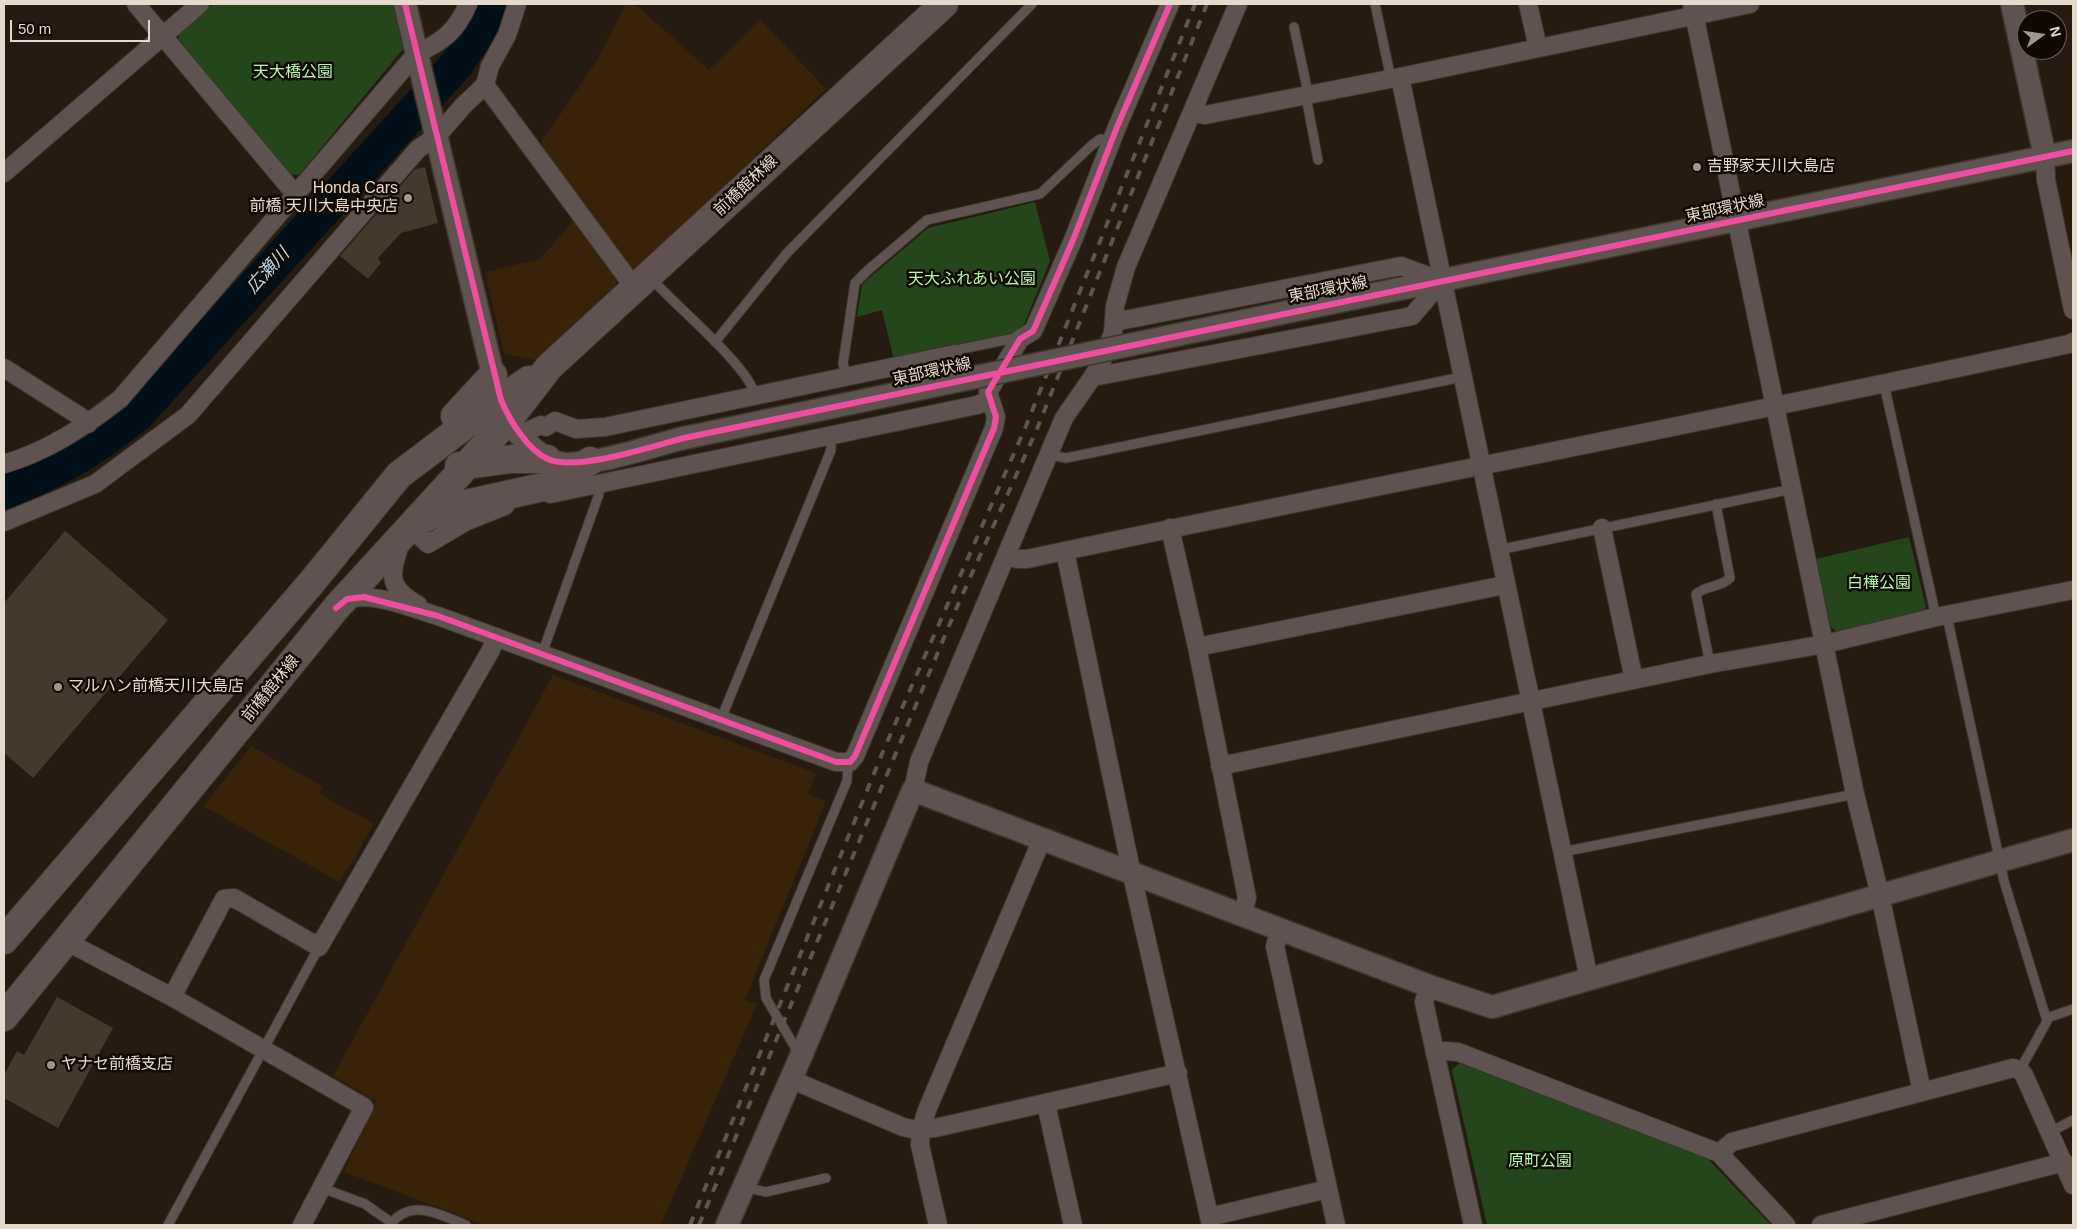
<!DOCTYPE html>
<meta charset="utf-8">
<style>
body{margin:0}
#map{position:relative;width:2077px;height:1229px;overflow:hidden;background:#251b10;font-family:Helvetica,sans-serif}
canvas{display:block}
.frame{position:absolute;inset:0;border:5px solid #e6d9cd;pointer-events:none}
.north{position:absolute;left:2017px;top:10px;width:50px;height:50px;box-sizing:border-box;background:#100802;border:1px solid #665c53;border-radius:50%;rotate:76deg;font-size:14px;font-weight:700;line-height:20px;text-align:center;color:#e6d9cd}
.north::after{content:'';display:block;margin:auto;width:18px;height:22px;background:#a2968b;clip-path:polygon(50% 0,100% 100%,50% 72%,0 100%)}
.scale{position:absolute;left:10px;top:20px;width:140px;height:22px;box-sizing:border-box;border:2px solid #e6d9cd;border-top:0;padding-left:6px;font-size:15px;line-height:18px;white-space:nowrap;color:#e6d9cd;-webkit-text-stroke:4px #100802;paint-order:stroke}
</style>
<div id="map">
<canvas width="2077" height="1229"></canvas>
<div class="frame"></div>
<div class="north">N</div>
<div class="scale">50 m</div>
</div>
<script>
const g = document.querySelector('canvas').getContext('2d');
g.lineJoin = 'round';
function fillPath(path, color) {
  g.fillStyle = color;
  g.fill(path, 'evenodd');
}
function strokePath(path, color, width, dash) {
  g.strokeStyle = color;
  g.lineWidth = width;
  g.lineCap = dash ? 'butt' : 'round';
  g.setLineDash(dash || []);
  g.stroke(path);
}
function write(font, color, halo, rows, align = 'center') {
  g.font = font + ' Helvetica,"Noto Sans JP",sans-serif';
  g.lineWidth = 5;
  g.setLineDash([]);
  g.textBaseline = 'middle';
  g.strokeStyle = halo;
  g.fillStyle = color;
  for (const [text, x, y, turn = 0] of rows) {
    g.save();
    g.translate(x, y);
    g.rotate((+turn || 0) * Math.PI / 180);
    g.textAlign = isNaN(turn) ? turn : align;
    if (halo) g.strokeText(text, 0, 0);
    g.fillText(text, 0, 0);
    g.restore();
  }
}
fillPath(new Path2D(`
 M626 4H635L709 70 760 19 826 89 639 268 627 269 538 147 596 62Z
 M575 219 618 276 615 288 540 361 504 354 485 272 540 259Z
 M553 675 816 773 808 794 826 801 745 1000 757 1004 661 1225H485L344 1172 376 1101 333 1076Z
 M251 746 323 787 320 794 374 824 340 882 203 806Z`), '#382208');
fillPath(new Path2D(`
 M212 4H393L403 49 299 175 287 174 179 44V32Z
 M1035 202 1050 261 1023 327 1014 334 894 360 882 310 857 317 862 284 928 228Z
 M1909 537 1926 607 1920 614 1837 632 1831 627 1816 559Z
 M1459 1063 1706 1157 1771 1225H1487L1452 1070Z`), '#25451a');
strokePath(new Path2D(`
 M4 492C57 472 92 451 137 415L457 64 474 39 492 4`), '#030f19', 34);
fillPath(new Path2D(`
 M425 167 438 223 401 233 378 258 381 263 368 279 340 256 415 169Z
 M65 531 168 620 33 778 4 753V603Z
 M57 997 113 1028 58 1128 4 1098V1075L17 1051 24 1055Z`), '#44392c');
const service = new Path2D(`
 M1375 4 1391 79
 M1294 27 1307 88V102L1318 160
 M650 277C674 305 747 364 755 395
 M715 342 787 253 1032 4
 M955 354 961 349 1015 338 1020 339
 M847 376 843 364 855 283 867 271 927 220 1040 194 1092 145 1100 139 1112 140
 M1884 384 1936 617
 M1049 455 1066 458 1462 377
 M1498 550 1792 489
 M1947 616 2004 881 2047 1021 2020 1070
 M542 654 599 494 598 484
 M1710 664 1696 594C1706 585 1720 588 1730 578L1716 504
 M721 719 831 450V435
 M1562 852 1855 794
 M2047 1018 2073 1009
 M799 1054 766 998 764 980 847 781 848 762
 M2050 1132 2073 1120
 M744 1187 766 1192 826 1178
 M322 1188 365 1204 392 1223
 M168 1225 319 947
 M390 1225C411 1197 441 1215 466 1225`);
const minor = new Path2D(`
 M136 4 296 195
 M1528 4 1538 48
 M1692 4 1855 794 1880 895 1922 1092
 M1400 77 1589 979
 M485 85 634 287
 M1193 112 1205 115 1215 113 1400 77 1750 4
 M2045 157 2046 180 2073 310
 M4 173 200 4
 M4 368 81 417 88 424
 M1093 377 1412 316 1442 281 1401 266 1114 322
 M521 434 541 425 546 427 555 421 576 429 605 427 955 354
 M4 464C48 451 84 427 120 399L416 54C443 41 456 32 468 4
 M550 494 977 405 990 400
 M4 522 95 484 188 415 418 149 437 136 463 106 485 85 490 66 507 35 517 4
 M411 528 428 544 465 522 505 506
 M1170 528 1197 647 1247 898 1242 916
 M1602 528 1634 680
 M400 544C390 576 387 587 418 605
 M1065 551 1132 875 1211 1225
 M1007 556 1017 559H1027C1374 485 1722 420 2069 344L2073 342
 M342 603C363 587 414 609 438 616L836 762H850L855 756 994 428 996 417 988 392 1020 339 1033 331 1035 327 1073 240 1117 127 1170 4
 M1197 647 1505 585
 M1220 766 1710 664 1825 644 1936 617 2073 590
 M913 790 919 762 1064 418 1100 366 1113 333 1115 306 1126 267 1238 4
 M1280 930 1275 946 1336 1225
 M66 939 77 947 172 997 364 1107 302 1225
 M1429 986 1424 1002 1473 1225
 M172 997 224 899 234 898 319 947 491 650 495 638
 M1435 1054 1445 1051 1458 1052 1719 1153 1786 1225
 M790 1079 903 1127 912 1129 935 1128 1178 1073
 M1046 1104 1073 1225
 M1719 1153 1732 1142 2013 1068 2020 1070 2024 1075 2073 1185
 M1209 1217 1328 1189
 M938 1225 920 1145 921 1129 927 1110 1042 839
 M1821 1225 2064 1162`);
const tertiary = new Path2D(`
 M405 4 493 375C498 389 501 406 509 419 519 438 544 464 567 464 600 464 651 446 684 438
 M2012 4 2045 157
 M1282 313 2073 151
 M727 1225 801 1056 913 790 1429 986 1492 1007 2073 840`);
const primary = new Path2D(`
 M455 416 493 375
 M459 466 511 459H547
 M419 521 444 509 556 484 590 461
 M4 940 312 582 399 475 485 410 529 380
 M4 1017 336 608 509 419 549 367 944 4`);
strokePath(service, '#3e362c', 11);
strokePath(minor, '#3e362c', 20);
strokePath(tertiary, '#3e362c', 25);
strokePath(primary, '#3e362c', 30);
strokePath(service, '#5e5351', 9);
strokePath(minor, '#5e5351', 18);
strokePath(tertiary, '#5e5351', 22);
strokePath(primary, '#605250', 28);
strokePath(new Path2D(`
 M690 1225 884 749 1026 426 1195 4
 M699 1225 956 609 1037 429 1207 4`), '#5e5550', 4, [9, 9]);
const tertiaryBridge = new Path2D(`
 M684 438 1282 313`);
strokePath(tertiaryBridge, '#3e362c', 25, []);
strokePath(tertiaryBridge, '#5e5351', 22);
strokePath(new Path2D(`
 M405 4 501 400C509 419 527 450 548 459 576 472 653 446 684 438L2073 151
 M336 608 347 599 364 597 438 616 836 762H850L855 756 994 428 996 417 988 392 1020 339 1033 331 1035 327 1073 240 1117 127 1170 4`), '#ef4d9e', 6);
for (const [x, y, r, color] of [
 [1697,167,5,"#a2968b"],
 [408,198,5,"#a2968b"],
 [58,687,5,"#a2968b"],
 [51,1065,5,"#a2968b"]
]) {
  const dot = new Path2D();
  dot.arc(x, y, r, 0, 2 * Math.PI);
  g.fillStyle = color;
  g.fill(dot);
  strokePath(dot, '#100802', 2);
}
write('16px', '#b6f6a9', '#100802', [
 ["天大橋公園",293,73],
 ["天大ふれあい公園",972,280],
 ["白樺公園",1879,584],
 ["原町公園",1540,1162]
]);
write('16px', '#e6d9cd', '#100802', [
 ["吉野家天川大島店",1707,167],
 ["Honda Cars",398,189,"right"],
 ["前橋 天川大島中央店",398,207,"right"],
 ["マルハン前橋天川大島店",68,687],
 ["ヤナセ前橋支店",61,1065]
], 'left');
write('16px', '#e6d9cd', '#100802', [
 ["前橋館林線",746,186,-43],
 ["東部環状線",1725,209,-12],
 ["東部環状線",1328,290,-11],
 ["東部環状線",932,372,-12],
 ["前橋館林線",271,689,-51]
]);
write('italic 18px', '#b9daf2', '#100802', [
 ["広瀬川",268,271,-48]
]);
</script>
